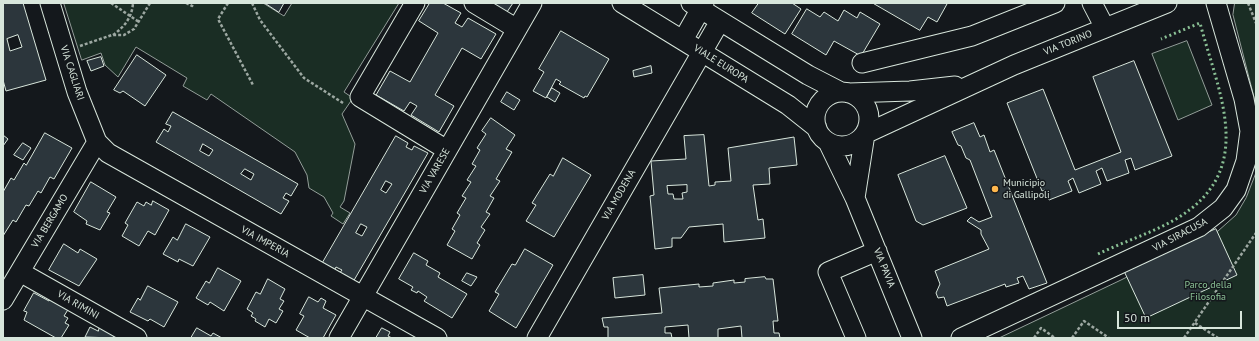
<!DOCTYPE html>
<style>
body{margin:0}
#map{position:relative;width:1259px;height:341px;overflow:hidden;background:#14181c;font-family:"PT Sans",sans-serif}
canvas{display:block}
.frame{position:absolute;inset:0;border:4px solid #d8e6dc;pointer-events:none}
.scale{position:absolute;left:1117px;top:311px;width:125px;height:18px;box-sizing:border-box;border:2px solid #d8e6dc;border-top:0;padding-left:5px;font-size:12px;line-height:14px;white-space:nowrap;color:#d8e6dc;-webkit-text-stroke:3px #14181c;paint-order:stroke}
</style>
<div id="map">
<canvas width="1259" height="341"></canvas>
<div class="frame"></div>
<div class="scale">50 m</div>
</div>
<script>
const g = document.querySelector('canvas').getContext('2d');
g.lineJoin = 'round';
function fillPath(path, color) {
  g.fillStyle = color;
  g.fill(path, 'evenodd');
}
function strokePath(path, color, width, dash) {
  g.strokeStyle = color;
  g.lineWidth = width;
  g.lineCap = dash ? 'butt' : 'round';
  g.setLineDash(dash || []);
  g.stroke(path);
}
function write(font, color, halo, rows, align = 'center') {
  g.font = font + ' "PT Sans",sans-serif';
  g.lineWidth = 3;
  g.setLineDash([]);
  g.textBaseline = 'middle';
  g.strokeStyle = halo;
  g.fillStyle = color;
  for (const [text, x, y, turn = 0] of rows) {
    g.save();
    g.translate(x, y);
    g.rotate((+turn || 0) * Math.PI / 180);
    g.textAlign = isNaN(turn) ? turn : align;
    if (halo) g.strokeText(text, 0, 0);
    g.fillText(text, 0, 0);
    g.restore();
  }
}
const green = new Path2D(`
 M64 3H263L284 16 292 3H399L344 92 353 98 342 114 355 144 344 201 340 207 350 213 343 224 331 216 333 213 324 197 309 188 307 175 295 152 211 94 207 100 183 86 187 78 136 47 118 77 105 65 101 53 82 60Z
 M1235 3H1256V105L1233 15Z
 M1187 41 1212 105 1178 120 1152 54Z
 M1256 173V338H999L1121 280 1218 231 1236 215 1246 198Z`);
fillPath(green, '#1a2d24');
strokePath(green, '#939e99', 1);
const building = new Path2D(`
 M3 3H23L46 80 6 91 3 80ZM18 35 22 47 10 51 7 39Z
 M265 3H284L279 12Z
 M430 3H443L461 13 455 23 462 27 468 18 496 34 481 59 462 48 435 95 454 106 439 132 411 115 417 106 410 102 404 111 376 95 390 71 410 82 438 33 419 21Z
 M493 3H513L507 12Z
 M759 3H792L801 9 785 34 752 13Z
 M873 3H945L947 4 937 22 928 17 920 30Z
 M807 9 820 17 824 12 838 21 844 10 857 18 860 12 880 24 861 56 834 41 826 55 792 34Z
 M561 31 609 59 587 97 585 96 584 98 559 84 561 82 556 79 546 98 533 91 544 72 539 69Z
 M137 55 166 75 145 106 123 91 120 93 114 90Z
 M101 57 104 66 91 71 87 61Z
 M1134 61 1172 156 1135 170 1131 158 1125 160 1129 173 1107 181 1102 168 1096 171 1101 184 1079 193 1073 178 1068 181 1072 191 1049 200 1045 190 1042 191 1007 103 1043 89 1075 170 1121 152 1093 77Z
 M651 66 652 73 634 77 633 71Z
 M552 88 560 93 555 102 547 97Z
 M507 92 520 100 514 110 501 102Z
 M173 112 298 184 291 196 286 193 283 198 289 201 281 214 156 142 164 129 168 132 171 126 166 124ZM203 144 213 150 209 156 200 151ZM245 169 254 174 251 180 241 174Z
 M491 118 515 135 506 149 512 152 496 179 500 181 490 196 494 198 486 212 490 214 481 227 485 230 477 243 480 245 472 259 447 245 455 231 452 229 460 215 457 213 466 198 462 196 471 182 467 180 476 166 472 164 480 150 477 148 486 134 482 131Z
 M974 123 980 137 984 135 990 152 994 150 1047 283 1029 289 1023 276 1017 278 1019 283 1006 287 1005 284 947 306 944 297 938 298 936 293 940 284 935 271 989 249 981 234V230L967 221 971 217 979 222 992 217 970 160 966 158 961 146 958 145 952 132Z
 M45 133 72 148 54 179 50 177 41 193 38 191 29 206 26 205 16 222 13 220 3 236V192L11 178 14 180 24 163 26 165Z
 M3 135 8 139 3 146Z
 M704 135 709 186 715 185V182L731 181 728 148 794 137 797 165 769 168 770 184 753 185 758 220 763 219 765 238 724 242 723 224 689 227 681 238H672V247L655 249 650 196 654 195 651 161 686 159 684 136ZM687 185V192L682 193 683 199H674L673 194H668L667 186Z
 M396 136 408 143 406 147 412 150 414 146 428 153 353 282 339 274 342 270 336 267 334 271 322 264ZM386 181 392 184 386 193 381 190ZM361 224 367 227 362 236 356 233Z
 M23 143 31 148 23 160 14 155Z
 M945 156 967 208 923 225 916 221 898 175Z
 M563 158 591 175 554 237 526 221 536 205 532 203 550 174 553 176Z
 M91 182 116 197 107 212 110 213 100 230 86 224 87 221 74 212Z
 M153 201 169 210 155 235 148 231 139 246 122 236 128 225 125 223 137 202 144 206 146 202 151 205Z
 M186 224 210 237 193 266 179 259 178 262 163 254 173 237 177 240Z
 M1216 229 1237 275 1146 318 1124 271Z
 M64 244 78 253 80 249 97 259 79 286 49 270Z
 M525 249 553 265 516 328 489 311 499 294 495 292 512 264 515 265Z
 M414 253 428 261 426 265 440 273 438 277 467 294 452 318 424 301 427 297 418 291 417 293 411 290 413 287 399 279Z
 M218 268 241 281 224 311 210 302 208 305 196 298 206 281 209 283Z
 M467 273 477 277 471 286 462 281Z
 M643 275 645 295 615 298 613 278Z
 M765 277 766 279H773L778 321H773L774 333H779L780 338H742L741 326 718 329V338H689L688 325 665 327V333H671L672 338H608V327H604L602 318 662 313 659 288 699 284V287L713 286V283L734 280V283L745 282V279Z
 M268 279 285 289 280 299 284 301 279 309 283 311 276 323 269 319 265 327 255 321 256 319 251 316 253 313 247 309 256 292 260 294Z
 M148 286 178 302 164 327 150 319 148 321 130 312 138 298 140 300Z
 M34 293 49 301 51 298 69 308 64 316 68 318 65 323 69 325 61 338H56L24 320 27 312 24 311Z
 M309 297 318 302 321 298 326 301 323 308 336 315 323 338H310L296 330 304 316 300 314Z
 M100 326 115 335 113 338 85 337 90 327 98 331Z
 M197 328 211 336 213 333 222 338H191Z
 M382 328 390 332 388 336 392 338H376Z`);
fillPath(building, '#2c363c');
strokePath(building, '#d8e6dc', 1);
const minor = new Path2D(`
 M50 3 77 92 97 142 108 153 437 338
 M415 3 360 97 447 150
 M474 3 517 29
 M622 3 788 105 817 128
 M691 3 808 75 841 92
 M1092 3 1105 28
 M683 40 704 3
 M862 63 972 36 1055 3
 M815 119a27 27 0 1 1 54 0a27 27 0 1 1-54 0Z
 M849 93 910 91 955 86
 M828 142 855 198 912 338
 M855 198 865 134 1014 65 1167 3
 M20 272 137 338
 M3 300 97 142
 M339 338 532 3
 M537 338 720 21
 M856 338 828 272 877 251
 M961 338 1199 227 1223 208 1236 190 1246 161 1250 131 1244 99 1216 3`);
strokePath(minor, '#d8e6dc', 21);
strokePath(new Path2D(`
 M111 3 139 22
 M186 3 192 6 194 3
 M228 3 218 19 253 85
 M252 3 260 20 304 78 343 103
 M1248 3 1256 23
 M113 35C124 27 132 18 133 3
 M80 46 112 35H124L134 29 150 3
 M1195 323 1218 338
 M1034 338 1041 328 1055 338
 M1072 338 1084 321 1109 338
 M1184 338 1256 233`), '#9da8a2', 2.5, [3, 2]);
strokePath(minor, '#14181c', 19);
strokePath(new Path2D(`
 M1098 254C1123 242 1152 233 1176 219 1258 170 1219 95 1200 23L1161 39`), '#8ac095', 3, [2, 3]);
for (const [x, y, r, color] of [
 [995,189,4,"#ffb74d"]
]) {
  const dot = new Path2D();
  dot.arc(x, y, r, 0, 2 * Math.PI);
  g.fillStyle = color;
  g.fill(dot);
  strokePath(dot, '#14181c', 1.5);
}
write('10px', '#d8e6dc', '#14181c', [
 ["VIA TORINO",1068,43,-22],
 ["VIALE EUROPA",721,64,32],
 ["VIA CAGLIARI",72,73,72],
 ["VIA VARESE",435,171,-60],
 ["VIA MODENA",619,195,-60],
 ["VIA BERGAMO",50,221,-59],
 ["VIA SIRACUSA",1180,235,-28],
 ["VIA IMPERIA",265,242,29],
 ["VIA PAVIA",884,268,68],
 ["VIA RIMINI",78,305,30]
]);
write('10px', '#d8e6dc', '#14181c', [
 ["Municipio",1003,183],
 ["di Gallipoli",1003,195]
], 'left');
write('10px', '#8ac095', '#14181c', [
 ["Parco della",1208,285],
 ["Filosofia",1208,297]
]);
</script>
